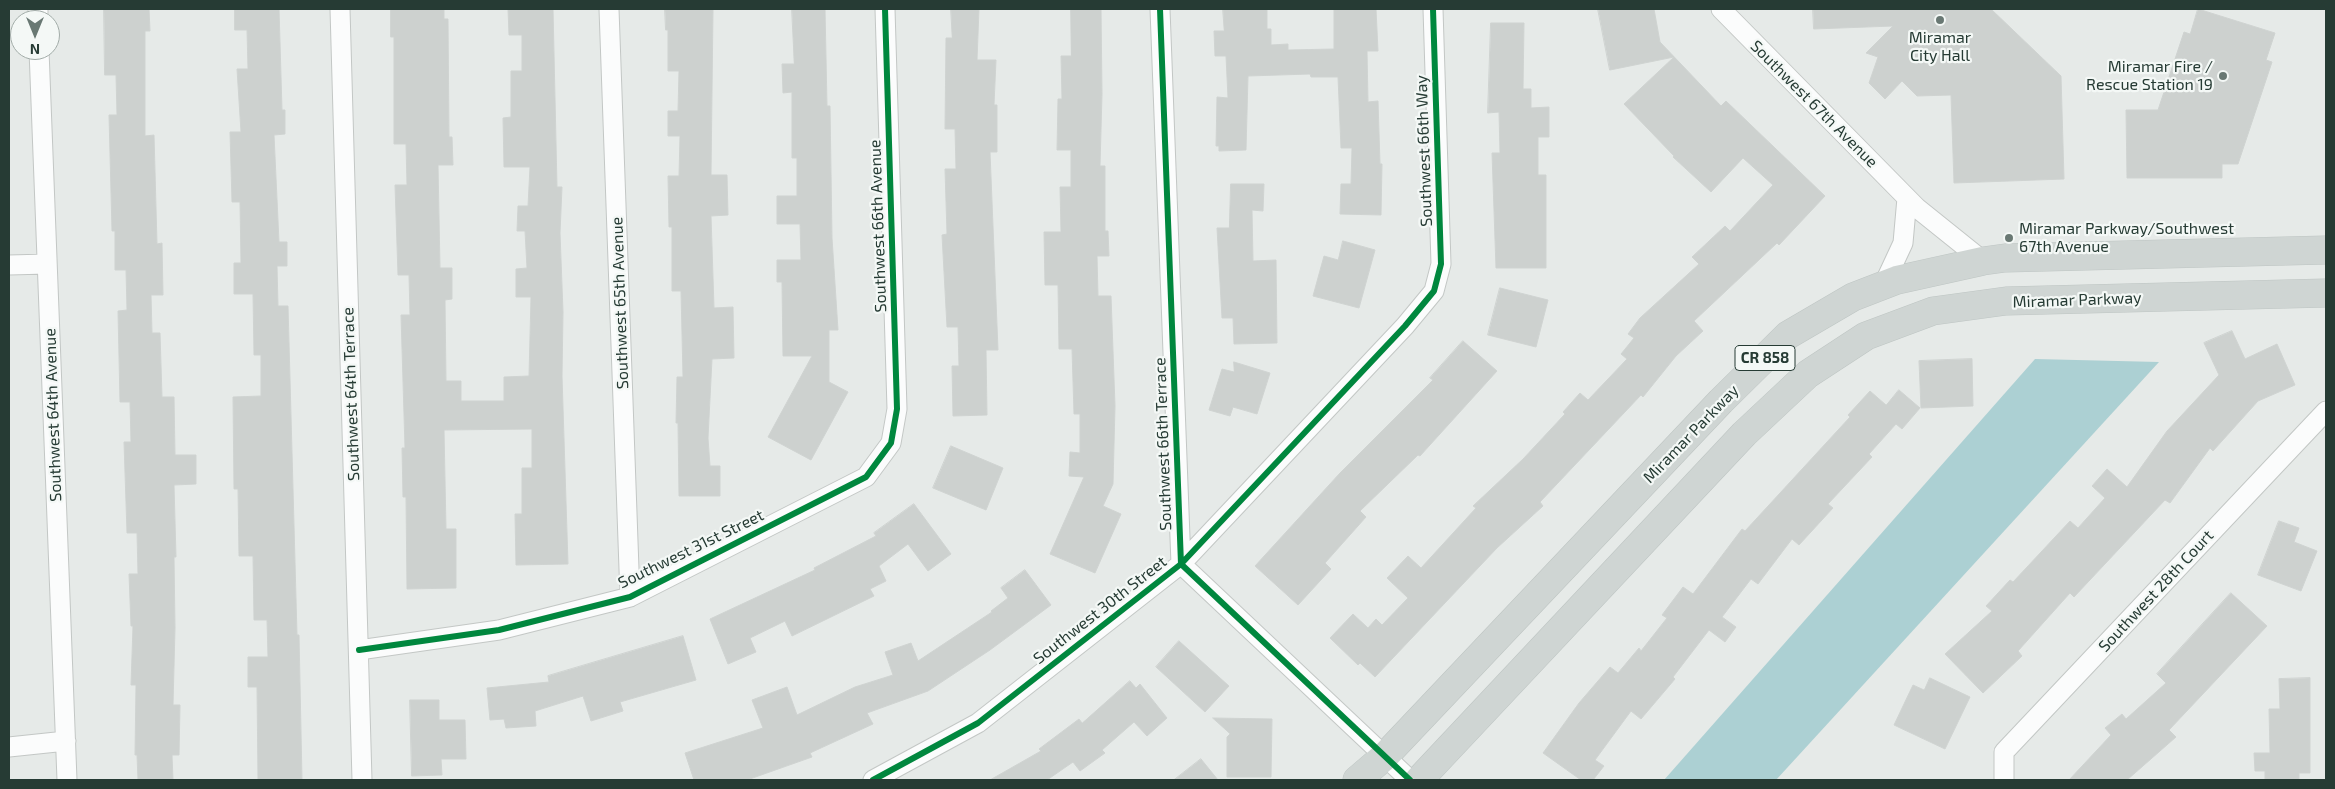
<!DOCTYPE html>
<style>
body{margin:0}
#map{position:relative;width:2335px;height:789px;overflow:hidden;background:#e6eae8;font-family:"Exo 2",sans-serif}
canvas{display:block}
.frame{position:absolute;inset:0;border:10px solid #263b34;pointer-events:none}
.north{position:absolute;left:10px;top:10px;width:50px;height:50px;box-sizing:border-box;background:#f4f8f6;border:1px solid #a2aca8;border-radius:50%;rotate:180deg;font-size:14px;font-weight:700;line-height:20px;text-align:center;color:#263b34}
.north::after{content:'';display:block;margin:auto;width:18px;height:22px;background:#697873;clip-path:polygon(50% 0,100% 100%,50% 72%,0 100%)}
</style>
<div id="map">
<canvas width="2335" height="789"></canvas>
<div class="frame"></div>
<div class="north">N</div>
</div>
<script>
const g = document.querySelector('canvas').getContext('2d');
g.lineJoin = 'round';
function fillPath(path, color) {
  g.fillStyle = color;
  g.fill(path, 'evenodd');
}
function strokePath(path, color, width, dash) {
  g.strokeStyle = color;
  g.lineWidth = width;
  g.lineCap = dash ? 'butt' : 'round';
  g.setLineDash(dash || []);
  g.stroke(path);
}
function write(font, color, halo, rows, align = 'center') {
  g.font = font + ' "Exo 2",sans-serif';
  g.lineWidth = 4.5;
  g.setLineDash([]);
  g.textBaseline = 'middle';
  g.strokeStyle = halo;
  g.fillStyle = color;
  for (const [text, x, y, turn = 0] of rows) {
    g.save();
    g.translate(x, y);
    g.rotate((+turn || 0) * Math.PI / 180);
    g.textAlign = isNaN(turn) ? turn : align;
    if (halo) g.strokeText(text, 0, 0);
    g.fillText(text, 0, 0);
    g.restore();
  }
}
fillPath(new Path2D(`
 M2035 359 2159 362 1776 780H1664Z`), '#acd0d3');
const building = new Path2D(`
 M104 9H149L150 31H145V136L154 135 157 244 162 243 163 295H151L152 333H160L162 397H174L175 455H196V484L174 485 176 557H174L175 628 173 705H180L179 755H172L173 780H138L137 755H135L136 685H131L133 626H131L129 574H138L137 533H127L124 442H131L130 402H120L118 311 127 310 126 270H115V231H112L109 115H117L116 75H105Z
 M235 9H279L282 110H285V134L274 135 279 242H287V266H277L278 306H288L297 635H299L302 780H258L257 687H248V657H268L267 620H254L253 556H239L238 489H234L233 397 261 396V355H254L253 294H234V263H241L240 202H232L230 132H241L237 69H248L247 30H235Z
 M391 9H444V19H448L449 137H452L453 165H438L440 268H452V299L445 300 446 381H461V401H504V377L529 376 531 297H516V269L527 268 525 231H517L518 206H528L530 167H504L503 118 511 117V71H522V35H509L508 9H553L557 187H562L560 233 563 312 562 376 568 564 516 565 515 514H522V468H532V429L444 430 446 529H456V588L407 589 406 497H403L402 448H405L401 315H410L409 275H398L395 185H407L406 144H394V37H391Z
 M665 9H713L711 175H727L728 215 711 216 714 308 733 307 734 358 712 359 708 438 710 466H720V496H679L678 423H676L677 377H683L681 291H672V227H669L668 176H679L680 136H668V111H678L679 71H668V30H666Z
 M792 9H825L827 106H830L832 238 838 330H829V382L848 392 811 460 768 437 812 356H783L782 282H777V260H801L800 224H777V196H797V158H792V92L783 93 782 64H794Z
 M951 9H979L977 60H996L994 105H997V152H990L998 350H986L987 415 953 416 952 366H959L958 327H947L942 235 947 234 945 169H956L955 129H945L946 38H952Z
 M1071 9H1101L1102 94 1100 166H1105V231H1108L1109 256H1097L1098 296H1111L1115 406 1113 484 1103 506 1121 514 1095 573 1050 554 1084 477 1069 476 1070 452 1080 453V414H1074L1072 349H1059L1058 285H1045L1044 232H1061L1060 187H1071V150H1057L1058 99H1062L1061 56H1071Z
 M1223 9H1267V29H1271V45L1288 44V50L1334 49V9H1376L1378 51H1367L1368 102 1378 101 1380 164H1382L1381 215 1340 214 1341 184H1351L1352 148H1341L1338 77H1311L1310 74 1248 76 1246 150 1219 151V146H1216L1217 97 1228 98 1226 56H1215L1214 31H1224Z
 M1598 9H1654L1660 42 1721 106 1726 101 1825 196 1779 245 1777 243 1694 321 1703 331 1676 356 1643 397 1641 395 1540 502 1543 506 1497 548 1375 677 1360 663 1358 665 1330 638 1353 614 1368 628 1376 619 1382 625 1408 598 1387 578 1408 556 1421 568 1476 508 1473 506 1523 459 1565 414 1563 412 1580 393 1588 400 1627 359 1621 354 1634 338 1628 334 1640 318 1699 264 1692 257 1725 226 1730 231 1773 185 1743 158 1711 192 1673 157 1674 156 1624 104 1674 57 1610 70Z
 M1813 9H1991L2061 76 2064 179 1954 183 1951 95 1917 96 1902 81 1885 99 1869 83 1878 57 1866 53 1893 26 1814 29Z
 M2198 9 2275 33 2266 60 2272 62 2238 164H2222V178H2127L2126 110H2158L2184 32 2190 34Z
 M1491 23H1524L1523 89H1531V108L1549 107V137H1538V175H1546V268H1496L1492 153H1500L1499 112 1488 113Z
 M1231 184H1264L1263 211 1252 210 1253 261 1276 260 1277 343 1234 344 1233 318H1222L1217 228H1229Z
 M1343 241 1375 250 1359 308 1313 296 1324 256 1338 260Z
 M1500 288 1548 300 1536 347 1488 335Z
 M2232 331 2245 359 2277 344 2295 385 2258 401 2213 451 2210 448 2170 503 2165 500 2074 597 2070 593 2018 651 2022 656 1983 693 1945 654 1992 611 1986 606 2010 580 2013 582 2070 521 2078 528 2105 498 2092 486 2107 469 2127 487 2167 431 2219 375 2204 343Z
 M1463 341 1497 371 1420 456 1418 455 1360 511 1366 517 1325 563 1331 569 1298 605 1255 566 1340 473 1433 380 1430 378Z
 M1972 359 1973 406 1921 408 1919 361Z
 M1234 362 1270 373 1257 414 1233 407 1230 416 1209 410 1222 369 1234 372Z
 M1899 390 1920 408 1902 429 1896 424 1869 454 1872 457 1828 504 1833 508 1799 545 1792 539 1758 584 1751 579 1722 617 1736 627 1725 642 1709 630 1673 677 1675 679 1641 719 1631 711 1595 760 1604 766 1593 780H1581L1543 753 1579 703 1610 667 1618 673 1639 648 1641 651 1667 618 1662 615 1683 587 1693 594 1742 529 1745 531 1850 417 1848 415 1870 391 1886 405Z
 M951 446 1003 468 986 510 933 488Z
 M914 504 951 554 928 571 908 544 879 566 886 581 870 589 874 596 792 636 785 621 750 638 756 652 728 664 710 619 815 570 814 568 876 536 874 533Z
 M2279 521 2299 528 2294 542 2317 551 2301 591 2258 575Z
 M1025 570 1051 605 990 650 928 691 867 713 873 724 810 753 812 757 747 780H694L685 753 763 728 752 700 787 687 797 715 855 687 893 675 885 652 911 643 918 661 992 612 991 611 1008 598 1001 588Z
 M2231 593 2267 626 2169 730 2176 737 2127 780H2069L2111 735 2105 728 2122 714 2126 719 2166 683 2157 674Z
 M683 636 696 680 620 702 623 711 591 721 583 696 535 711 536 726 506 728 504 719 490 720 487 688 549 682 548 676Z
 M1179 641 1229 686 1205 712 1156 667Z
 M1930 678 1970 697 1945 749 1894 725 1913 685 1924 690Z
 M2310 678V773H2299V780H2265V771H2255L2254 753H2270L2269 709H2280L2279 679Z
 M1130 681 1136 688 1140 684 1167 718 1147 736 1134 722 1102 750 1105 753 1080 771 1073 762 1047 780H990L1041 751 1039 749 1079 719 1082 723Z
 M410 700H439V720H465L466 759H441L442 775 412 776Z
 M1213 718 1272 719 1271 777H1227V737L1230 734Z
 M1201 759 1218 780H1174Z`);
fillPath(building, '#cdd1cf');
strokePath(building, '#cfd3d1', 1);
const street = new Path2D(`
 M38 9V20
 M340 9 362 780
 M609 9 630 597
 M1160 9 1181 564 1410 780
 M1721 9 1917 208 1983 261
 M39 50 67 780
 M9 265 47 264
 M1883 286 1903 243 1907 198
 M359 650 499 630 630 597 866 477 891 443 897 409 885 9
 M9 747 66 741
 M873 780 978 723 1181 564 1405 326 1434 291 1441 264 1433 9
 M2004 780V752L2326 411`);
const primary = new Path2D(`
 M1357 780 1385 756 1721 401 1788 335 1853 297 1897 280 1983 261 2005 258 2326 250
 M1419 780 1744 434 1808 374 1866 336 1933 311 2006 301 2326 293`);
strokePath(street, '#c3c7c5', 21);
strokePath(primary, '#bec5c3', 29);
strokePath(street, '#fbfcfc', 19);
strokePath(primary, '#cfd5d3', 28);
strokePath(new Path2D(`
 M1160 9 1181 564 1410 780
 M359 650 499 630 630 597 866 477 891 443 897 409 885 9
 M873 780 978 723 1181 564 1405 326 1434 291 1441 264 1433 9`), '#00873e', 6);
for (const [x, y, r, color] of [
 [1940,20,5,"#697873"],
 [2223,76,5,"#697873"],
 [2009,238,5,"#697873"]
]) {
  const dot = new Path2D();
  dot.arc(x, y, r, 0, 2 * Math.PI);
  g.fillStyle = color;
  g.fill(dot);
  strokePath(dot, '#f4f8f6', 2);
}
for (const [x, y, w] of [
 [1765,358,60]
]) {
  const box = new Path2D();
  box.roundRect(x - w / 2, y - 12.5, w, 25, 4);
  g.fillStyle = '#f4f8f6';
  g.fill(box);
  strokePath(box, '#263b34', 1);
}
write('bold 15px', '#263b34', null, [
 ["CR 858",1765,358]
]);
write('16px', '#263b34', '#f4f8f6', [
 ["Miramar",1940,38],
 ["City Hall",1940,56],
 ["Miramar Fire /",2213,67,"right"],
 ["Rescue Station 19",2213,85,"right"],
 ["Miramar Parkway/Southwest",2019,229,"left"],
 ["67th Avenue",2019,247,"left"]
]);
write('16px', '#263b34', '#f4f8f6', [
 ["Southwest 67th Avenue",1814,104,45],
 ["Southwest 66th Way",1424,151,-92],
 ["Southwest 66th Avenue",878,226,-92],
 ["Miramar Parkway",2077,300,-2],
 ["Southwest 65th Avenue",620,303,-92],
 ["Southwest 64th Terrace",351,394,-92],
 ["Southwest 64th Avenue",53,415,-92],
 ["Miramar Parkway",1691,434,-46],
 ["Southwest 66th Terrace",1163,444,-92],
 ["Southwest 31st Street",691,549,-26],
 ["Southwest 28th Court",2156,591,-47],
 ["Southwest 30th Street",1100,610,-38]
]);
</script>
